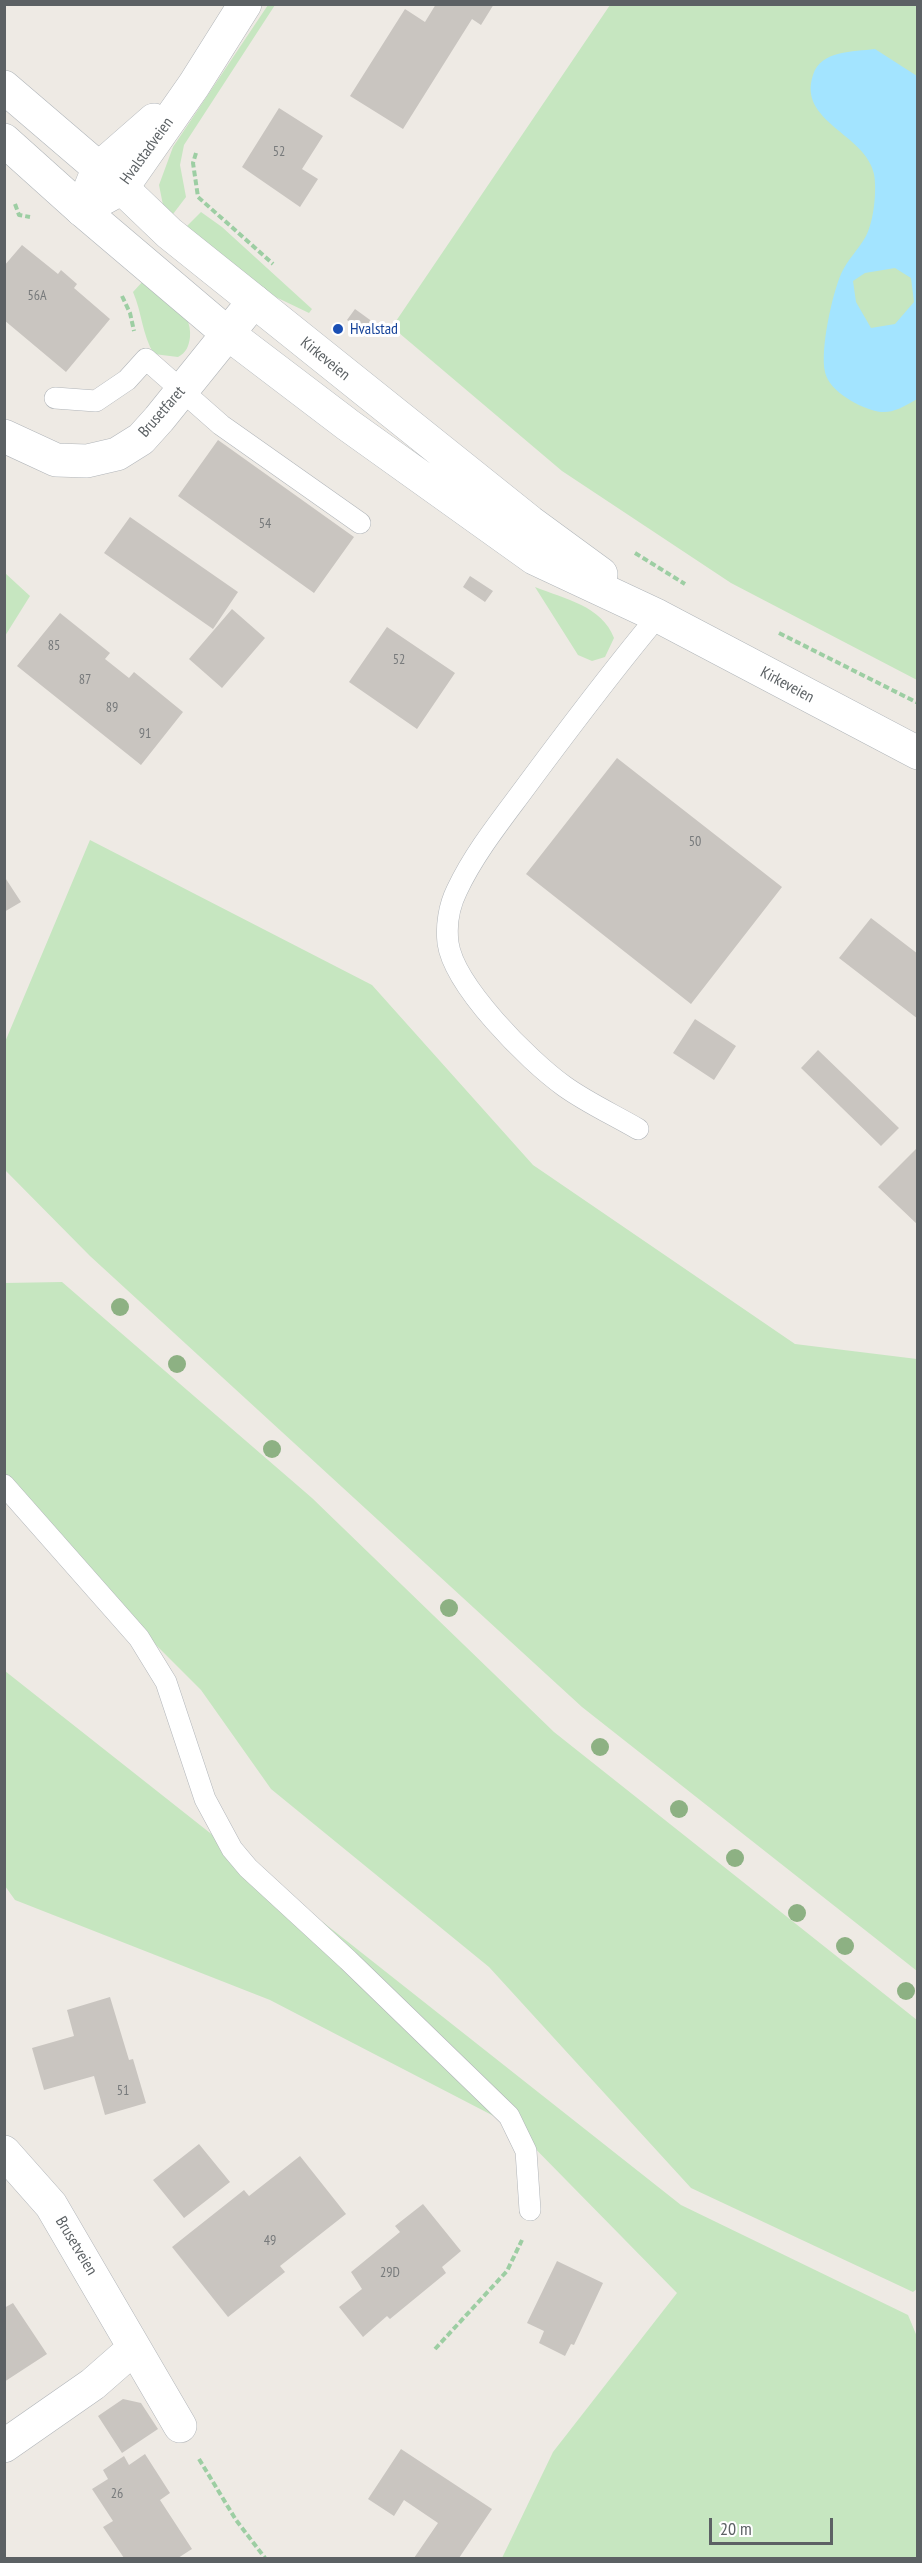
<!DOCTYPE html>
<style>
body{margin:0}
#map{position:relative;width:922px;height:2563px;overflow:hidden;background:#eeeae4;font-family:"PT Sans Narrow",sans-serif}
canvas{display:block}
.frame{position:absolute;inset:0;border:6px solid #5c6164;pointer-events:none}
.scale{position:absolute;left:709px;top:2518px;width:124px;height:27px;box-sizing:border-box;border:3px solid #5c6164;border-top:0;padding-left:8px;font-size:18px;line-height:21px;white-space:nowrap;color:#5c6164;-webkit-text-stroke:4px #fff;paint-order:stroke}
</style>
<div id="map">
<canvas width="922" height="2563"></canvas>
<div class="frame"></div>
<div class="scale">20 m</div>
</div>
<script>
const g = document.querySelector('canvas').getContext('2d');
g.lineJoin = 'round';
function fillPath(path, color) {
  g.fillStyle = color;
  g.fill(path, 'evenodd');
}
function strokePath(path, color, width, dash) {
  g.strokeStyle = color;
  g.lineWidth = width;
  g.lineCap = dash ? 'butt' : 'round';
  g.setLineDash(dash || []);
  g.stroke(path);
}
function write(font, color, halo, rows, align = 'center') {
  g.font = font + ' "PT Sans Narrow",sans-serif';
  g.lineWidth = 6;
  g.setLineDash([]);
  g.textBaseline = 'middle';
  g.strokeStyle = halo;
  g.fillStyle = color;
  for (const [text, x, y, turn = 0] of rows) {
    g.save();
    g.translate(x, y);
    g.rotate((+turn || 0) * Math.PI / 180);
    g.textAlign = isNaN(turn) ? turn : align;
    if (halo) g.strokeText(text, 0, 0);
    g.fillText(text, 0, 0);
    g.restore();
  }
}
fillPath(new Path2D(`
 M268 5H275L184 145 180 165 186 197 170 218 164 210 159 185 173 147Z
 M610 5H917V680L731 583 562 471 392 327Z
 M201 212 222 227 312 309 309 313 259 289 183 230Z
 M144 280C163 294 193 310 190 337 189 346 186 353 178 357L154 354C142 335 142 312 133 292Z
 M5 573 30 596 5 636Z
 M535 587C565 599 602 606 614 638L605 657 592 661 578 655Z
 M90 840 372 985 533 1165 795 1344 917 1359V1971L582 1707 90 1256 5 1170V1042Z
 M62 1282 312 1498 554 1732 917 2020 918 2288 913 2292 691 2188 489 1967 271 1789 201 1690 5 1494 4 1283Z
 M5 1671 681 2205 908 2315 918 2339 917 2558H502L553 2452 677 2293 513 2126 270 2000 15 1900 5 1886Z`), '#c6e6c0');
fillPath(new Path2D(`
 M875 49 917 76V399C892 414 883 417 855 403 844 397 828 386 825 372 820 350 832 295 841 274 847 260 859 249 866 236 874 221 877 190 874 174 866 134 797 122 813 75 821 50 853 52 875 49ZM895 268 911 278 914 302 895 324 871 328 856 302 853 281 865 273Z`), '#a3e4ff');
fillPath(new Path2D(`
 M436 4H494L481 25 472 19 403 129 350 96 405 9 425 22Z
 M279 108 323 136 302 169 318 179 300 207 242 167Z
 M22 245 58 274 61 270 77 284 74 288 110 319 66 372 4 320V266Z
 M355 309 377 325 368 336 347 320Z
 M218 440 354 537 314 593 178 496Z
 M130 517 238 592 213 629 104 553Z
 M470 576 493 591 485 602 463 587Z
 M232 609 265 638 222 688 189 659Z
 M60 613 110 653 105 659 129 678 134 672 183 712 141 765 17 666Z
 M387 627 455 673 417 729 349 682Z
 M617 758 782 887 691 1004 526 874Z
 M4 876 21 902 4 912Z
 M871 918 918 954V1019L839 958Z
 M695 1019 736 1046 714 1080 673 1053Z
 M818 1050 899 1128 881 1146 801 1068Z
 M918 1147V1225L878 1187Z
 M110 1997 129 2060 133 2059 146 2103 105 2115 94 2076 44 2090 32 2048 74 2036 67 2010Z
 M199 2144 230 2182 184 2218 153 2180Z
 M300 2156 346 2214 280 2266 285 2272 228 2317 172 2247 244 2190 249 2196Z
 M423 2204 461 2251 442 2267 446 2273 390 2319 387 2316 363 2337 339 2307 362 2289 351 2272 400 2232 395 2226Z
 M557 2261 603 2283 574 2345 571 2344 565 2356 539 2343 544 2331 527 2323Z
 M13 2303 47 2354 4 2382V2308Z
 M123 2399 141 2403 158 2429 122 2453 98 2416Z
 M401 2449 492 2509 459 2558H414L438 2523 404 2500 394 2516 368 2499Z
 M145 2454 170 2493 160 2500 192 2549 178 2558H124L103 2527 113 2521 92 2489 108 2479 103 2470 124 2456 129 2465Z`), '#c9c5c0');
const lane = new Path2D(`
 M55 398 96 401 127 380 146 359 221 425 360 523
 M638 1129C614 1115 586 1102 564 1086 528 1060 454 986 448 943 446 926 449 906 457 890 475 852 502 819 527 785 570 727 612 671 658 616
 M4 1485 139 1638 166 1682 205 1799 232 1849 248 1868 348 1960 509 2116 526 2151 530 2210`);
const street = new Path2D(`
 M88 194 98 169 154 120
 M82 210 122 188 194 85 245 4
 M4 436 56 460 87 461 117 454 141 439 159 419 254 301
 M4 2152 51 2205 180 2426
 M4 2446 93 2384 133 2349`);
const secondary = new Path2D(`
 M4 87 122 188 169 233 530 522 601 574
 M4 140 82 210 227 333 348 425 534 558 658 616 918 753`);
strokePath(lane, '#b1b5b9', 22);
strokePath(street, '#b1b5b9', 34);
strokePath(secondary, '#b0b5b9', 34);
strokePath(new Path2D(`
 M196 153 193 163 198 197 273 264
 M15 204 19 215 30 217
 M122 296 130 313 134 331
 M635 553 685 584
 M779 633 918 703
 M435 2349 507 2271 522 2240
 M199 2459 236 2520 265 2558`), '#9dcea3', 4, [6, 3]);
strokePath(lane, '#fff', 21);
strokePath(street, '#fff', 33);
strokePath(secondary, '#fff', 33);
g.fillStyle = '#8db183';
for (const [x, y] of [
 [120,1307],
 [177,1364],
 [272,1449],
 [449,1608],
 [600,1747],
 [679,1809],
 [735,1858],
 [797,1913],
 [845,1946],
 [906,1991]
]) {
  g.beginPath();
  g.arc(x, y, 9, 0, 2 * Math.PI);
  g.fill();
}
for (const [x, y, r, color] of [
 [338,329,6,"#1a4fb4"]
]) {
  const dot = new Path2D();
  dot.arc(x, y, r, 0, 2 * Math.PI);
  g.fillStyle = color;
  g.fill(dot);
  strokePath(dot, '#fff', 2);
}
write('14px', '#777a7b', null, [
 ["52",279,152],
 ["56A",37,296],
 ["54",265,524],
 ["85",54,646],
 ["52",399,660],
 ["87",85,680],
 ["89",112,708],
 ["91",145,734],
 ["50",695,842],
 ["51",123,2091],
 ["49",270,2241],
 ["29D",390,2273],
 ["26",117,2494]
]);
write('16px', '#5c6164', '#fff', [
 ["Hvalstadveien",147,151,-54],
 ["Kirkeveien",325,359,39],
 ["Brusetfaret",162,412,-49],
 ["Kirkeveien",787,685,28],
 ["Brusetveien",76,2246,59]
]);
write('16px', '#164399', '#fff', [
 ["Hvalstad",350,329]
], 'left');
</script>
